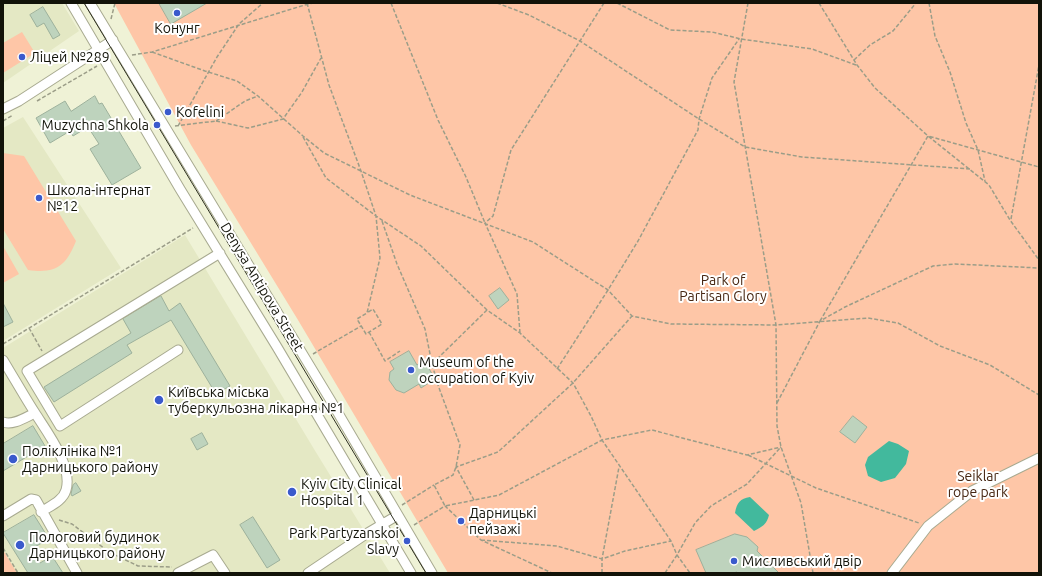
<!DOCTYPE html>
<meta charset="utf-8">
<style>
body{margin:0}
#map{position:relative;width:1042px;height:576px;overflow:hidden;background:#eff2d6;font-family:Ubuntu,sans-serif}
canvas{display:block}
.frame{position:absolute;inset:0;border:4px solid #121309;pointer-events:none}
</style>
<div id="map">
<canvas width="1042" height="576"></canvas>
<div class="frame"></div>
</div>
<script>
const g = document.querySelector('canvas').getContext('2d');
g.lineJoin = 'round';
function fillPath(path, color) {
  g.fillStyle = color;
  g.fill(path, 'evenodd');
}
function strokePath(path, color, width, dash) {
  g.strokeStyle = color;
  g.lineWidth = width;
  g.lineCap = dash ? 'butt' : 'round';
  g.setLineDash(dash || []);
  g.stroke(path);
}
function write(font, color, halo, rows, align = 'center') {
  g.font = font + ' Ubuntu,sans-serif';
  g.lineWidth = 4;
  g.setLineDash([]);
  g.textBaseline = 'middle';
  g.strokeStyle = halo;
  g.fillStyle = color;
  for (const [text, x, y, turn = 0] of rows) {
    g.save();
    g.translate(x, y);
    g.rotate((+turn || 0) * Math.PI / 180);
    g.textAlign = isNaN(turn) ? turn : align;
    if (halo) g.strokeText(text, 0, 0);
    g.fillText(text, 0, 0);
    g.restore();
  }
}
fillPath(new Path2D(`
 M3 3H62L79 31 3 83Z
 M23 117 121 268 3 341V128Z
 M185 235 314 449 390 573H3V348Z`), '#e4e8c4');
fillPath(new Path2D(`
 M114 3H1039V573H448L298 320 191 145Z
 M22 32 35 53 3 73V43Z
 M3 153 24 156 76 241C66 266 56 274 28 270L3 229Z
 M3 246 19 274 3 283Z
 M3 550 17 573H3Z`), '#fec6a7');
fillPath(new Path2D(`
 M889 441 898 444 909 451 906 464 895 478 881 482 868 476 865 465 868 457Z
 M750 497 769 515C767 524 762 527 754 531L735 513C737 502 740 499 750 497Z`), '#42b99d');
const building = new Path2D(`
 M159 3H207L171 24Z
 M43 7 60 35 53 39 44 23 37 27 30 15Z
 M95 96 99 104 102 103 141 168 112 185 90 149 99 144 88 127 73 136 70 131 50 143 36 118 65 101 71 111Z
 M500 288 509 300 498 309 489 296Z
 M161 296 169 311 180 303 230 386 216 394 171 320 127 345 132 353 54 402 44 387 131 333 123 319Z
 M3 303 13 322 3 327Z
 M409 351 417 365 424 360 435 379 421 388 419 384 404 393 396 390 389 380 390 372 394 369 390 362Z
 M853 416 867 427 855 443 840 432Z
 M33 426 45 446 3 471V444Z
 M202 433 208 444 197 450 191 439Z
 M76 483 81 491 72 496 71 494 73 485Z
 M34 515 49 539 31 549 40 563 52 556 63 573H28L3 533Z
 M253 517 280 560 267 568 240 525Z
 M735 534 747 537 758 547 757 551 779 573H738L737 572 733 573H706L696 550Z`);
fillPath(building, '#bed3bd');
strokePath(building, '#9db19c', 1);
const minor = new Path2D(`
 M71 3 180 189 277 347 411 573
 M90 3 331 401 432 573
 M3 109 19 101 113 40
 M178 350 60 426 27 371 220 253
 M3 360C14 378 24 396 35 413 47 432 73 466 66 490 63 501 50 506 41 512
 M3 422C13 426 26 417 35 413
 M3 516 31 499 36 500 77 573
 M178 573 213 555 225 573
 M308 573 366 534 398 515
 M892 573 928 526 972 491 1039 458`);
strokePath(minor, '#a8aa90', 11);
strokePath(new Path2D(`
 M307 3 329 85 361 171 376 216 380 258 367 313 357 319 366 334 382 324 373 309 367 313
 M391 3 438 120 466 177 485 223
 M497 3 529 15 580 41 699 119 745 147 802 157 970 169
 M617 3 670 30 712 32 741 39 812 49 856 65
 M748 3 734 82 776 325 777 426 781 447 801 503 813 573
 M819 3 857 65 875 88 928 136 989 185 1010 220 1039 260
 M929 3 935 36 950 72 966 123 978 150 985 181
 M111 19 115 3
 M152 52 205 71 237 81 258 96 303 136 324 153 410 195 533 242 608 290 632 316 671 324 776 325 868 318 898 323 940 346 990 365 1039 395
 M132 55 152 52 308 4 314 3
 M854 60 870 45 893 31 916 3
 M37 101 97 66
 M3 121 13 115
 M216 121 248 128 283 119 302 92 321 58
 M175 126 216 121 245 101 258 96
 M178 126 217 57 239 24 263 3
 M303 137 326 178 376 216 421 246 487 310 520 333 573 383 591 416 602 440 671 541 677 555 690 573
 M1011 219 1039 65
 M382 221 397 264 425 329 432 364
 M487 310 432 364 438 385 460 445 456 467 453 475 434 485 445 506 499 495 602 440 652 430 747 455 781 447
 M820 321 928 136 1039 167
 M29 328 42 351
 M369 332 385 361 400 351
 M520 333 517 294 485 223 493 216 511 150 604 3
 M3 344 193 228
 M313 354 361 326
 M557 369 608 290 638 241 698 130 699 119 712 78 739 39
 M777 403 820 321 845 307 933 266 955 264 1039 268
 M748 455 816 488 919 523
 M474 500 456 467 498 452 573 383 632 316
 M402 505 434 485
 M59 520 72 524 109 552 138 566 172 567
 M414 525 445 506 481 540 552 573
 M481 540 557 546 602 559 625 551 671 541
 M3 548 18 573
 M602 573V559L619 467
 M665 573 677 555 695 523 711 506 747 484 781 447`), '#9b9d88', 1.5, [4, 2]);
strokePath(minor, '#fff', 9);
strokePath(new Path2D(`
 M84 3 426 573`), '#313225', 1);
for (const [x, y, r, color] of [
 [177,13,4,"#3a5acc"],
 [22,57,4,"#3a5acc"],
 [168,112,4,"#3a5acc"],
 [157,125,4,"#3a5acc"],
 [39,198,4,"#3a5acc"],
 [411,370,4,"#3a5acc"],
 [159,400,5,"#3a5acc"],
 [13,459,5,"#3a5acc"],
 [292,492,5,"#3a5acc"],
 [461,521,4,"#3a5acc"],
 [407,541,4,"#3a5acc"],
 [20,545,5,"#3a5acc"],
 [734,561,4,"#3a5acc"]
]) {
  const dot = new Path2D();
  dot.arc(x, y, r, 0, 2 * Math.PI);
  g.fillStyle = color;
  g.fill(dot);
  strokePath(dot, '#fff', 1.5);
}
write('14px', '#121309', '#fff', [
 ["Конунг",177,28,"center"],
 ["Ліцей №289",30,57],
 ["Kofelini",176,112],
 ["Muzychna Shkola",149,125,"right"],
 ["Школа-інтернат",47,190],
 ["№12",47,206],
 ["Museum of the",419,362],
 ["occupation of Kyiv",419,378],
 ["Київська міська",168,392],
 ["туберкульозна лікарня №1",168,408],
 ["Поліклініка №1",22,451],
 ["Дарницького району",22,467],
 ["Kyiv City Clinical",301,484],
 ["Hospital 1",301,500],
 ["Дарницькі",469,513],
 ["пейзажі",469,529],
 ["Park Partyzanskoi",399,533,"right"],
 ["Slavy",399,549,"right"],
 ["Пологовий будинок",29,537],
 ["Дарницького району",29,553],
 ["Мисливський двір",742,561]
], 'left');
write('14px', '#472713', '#fff', [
 ["Park of",723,280],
 ["Partisan Glory",723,296],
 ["Seiklar",978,476],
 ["rope park",978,492]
]);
write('14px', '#121309', '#fff', [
 ["Denysa Antipova Street",262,287,59]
]);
</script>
